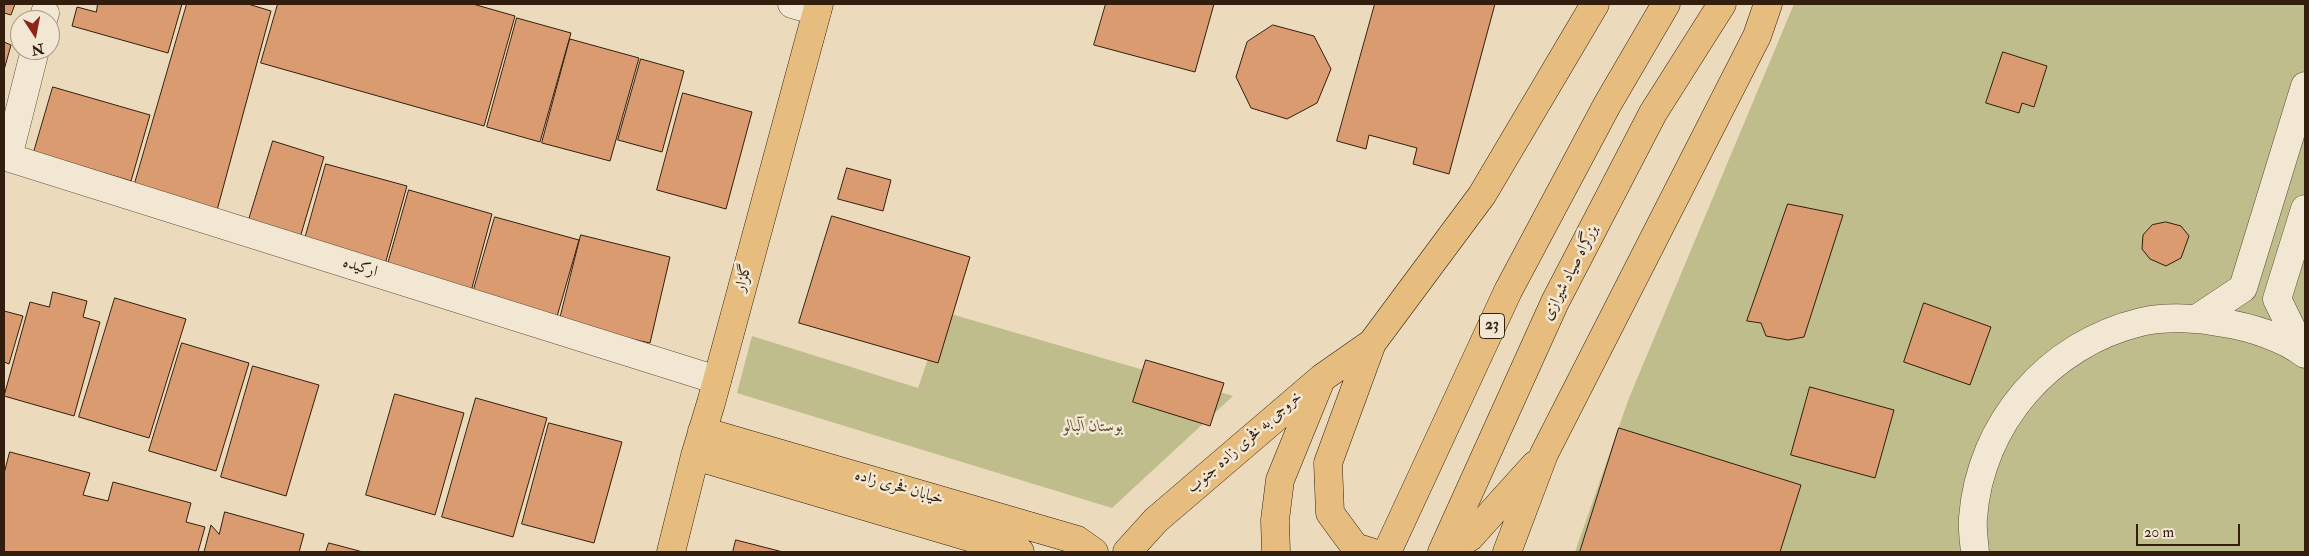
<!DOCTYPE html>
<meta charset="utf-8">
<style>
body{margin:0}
#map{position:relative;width:2309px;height:556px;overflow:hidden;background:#ebdabb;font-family:"IM FELL Double Pica",serif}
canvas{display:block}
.frame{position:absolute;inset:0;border:5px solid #331e0d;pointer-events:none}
.north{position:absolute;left:10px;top:10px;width:50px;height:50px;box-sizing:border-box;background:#f2e7d3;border:1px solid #a69784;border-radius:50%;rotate:169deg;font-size:14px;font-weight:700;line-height:20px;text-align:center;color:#331e0d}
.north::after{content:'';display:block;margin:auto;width:18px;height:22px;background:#8f2418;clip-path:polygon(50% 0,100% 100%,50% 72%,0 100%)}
.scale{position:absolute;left:2136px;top:524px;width:104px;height:22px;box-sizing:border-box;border:2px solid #331e0d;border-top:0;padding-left:6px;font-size:15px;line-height:18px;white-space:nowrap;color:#331e0d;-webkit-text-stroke:4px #f2e7d3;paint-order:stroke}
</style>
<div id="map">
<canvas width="2309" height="556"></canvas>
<div class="frame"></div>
<div class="north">N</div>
<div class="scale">20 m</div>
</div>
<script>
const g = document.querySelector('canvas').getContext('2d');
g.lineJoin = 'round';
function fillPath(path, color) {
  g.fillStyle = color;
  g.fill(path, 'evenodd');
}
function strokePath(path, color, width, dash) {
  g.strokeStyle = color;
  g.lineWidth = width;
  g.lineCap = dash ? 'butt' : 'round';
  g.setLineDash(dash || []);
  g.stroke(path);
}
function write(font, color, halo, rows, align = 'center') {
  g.font = font + ' "IM FELL Double Pica",Amiri,serif';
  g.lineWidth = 5;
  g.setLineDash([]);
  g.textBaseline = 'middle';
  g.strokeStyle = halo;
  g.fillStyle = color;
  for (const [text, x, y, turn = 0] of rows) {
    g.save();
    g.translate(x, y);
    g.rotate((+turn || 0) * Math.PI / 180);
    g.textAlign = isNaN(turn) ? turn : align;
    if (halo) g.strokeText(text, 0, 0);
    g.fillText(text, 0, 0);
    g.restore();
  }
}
fillPath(new Path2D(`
 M1794 4H2305V552H1575L1629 398Z
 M944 312 1233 396 1112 508 737 393 752 336 918 388Z`), '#bebd8b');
const building = new Path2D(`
 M4 4H15L11 15 4 13Z
 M98 4H182L168 53 72 26 77 7 96 12Z
 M187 4H248L271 11 216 214 133 190Z
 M278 4H473L515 16 484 126 261 63Z
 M1106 4H1214L1195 72 1094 45Z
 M1375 4H1495L1449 174 1413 164 1417 148 1369 135 1366 149 1337 141Z
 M517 18 571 33 540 142 487 127Z
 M1273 25 1314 36 1331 69 1317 103 1287 119 1251 108 1236 77 1247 42Z
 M570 39 639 58 610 161 542 143Z
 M4 42 11 45 4 70Z
 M2003 52 2047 66 2034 107 2022 103 2019 113 1986 103Z
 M641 59 684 71 662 152 618 140Z
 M53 87 150 115 131 181 34 152Z
 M683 93 752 112 726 209 657 190Z
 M273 141 324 157 299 241 247 226Z
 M326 164 407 186 384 268 303 246Z
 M847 168 891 180 883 211 838 199Z
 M409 190 492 214 470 295 386 271Z
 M1788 204 1843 215 1804 337 1788 340 1766 336 1761 323 1747 321Z
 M832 216 970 257 938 363 799 323Z
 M495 217 579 240 556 320 472 296Z
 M2166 222 2181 226 2189 236 2181 258 2166 266 2150 259 2142 249 2143 235 2152 225Z
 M581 235 670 257 650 343 559 323Z
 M53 292 87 301 83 317 100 322 74 416 4 396 30 302 49 307Z
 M115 298 186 319 149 438 79 417Z
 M1924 303 1991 327 1970 385 1904 362Z
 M4 311 23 316 9 364 4 362Z
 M182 343 249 363 216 471 149 451Z
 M1146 360 1224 383 1210 426 1133 402Z
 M253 366 319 385 286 496 221 477Z
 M1810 387 1894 410 1875 478 1791 455Z
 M395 394 464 413 435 515 366 495Z
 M476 398 547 418 513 537 442 517Z
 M549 423 622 442 594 543 522 524Z
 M1619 428 1801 485 1780 552H1580Z
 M10 452 90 473 83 495 108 501 113 482 191 503 186 522 205 527 198 552H4V474Z
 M225 512 304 534 299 552H204L211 525 219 534Z
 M736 540 783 552H733Z
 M329 543 363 552H326Z`);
fillPath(building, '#db9b71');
strokePath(building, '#331e0d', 1);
const minor = new Path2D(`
 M792 4 817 11
 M43 20 45 13
 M4 156 717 380
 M8 157 35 50
 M2198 318 2243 288 2305 86
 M2303 352 2277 299 2305 209
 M1975 552C1974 541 1972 529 1973 518 1980 423 2049 344 2141 322 2167 316 2199 318 2224 323 2250 327 2285 338 2305 354`);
const major = new Path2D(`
 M702 431 1077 540 1094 552
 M695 456 1020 552
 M671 552 695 456 711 403 819 4
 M1127 552 1156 520 1322 378 1372 343
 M1276 552 1275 520 1280 480 1320 382
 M1371 552 1355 547 1330 513 1328 463 1372 343 1482 195 1595 4
 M1443 552 1470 537 1535 465
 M1507 552 1544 454 1757 36 1768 4`);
const highway = new Path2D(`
 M1387 552 1508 291 1607 105 1666 4
 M1442 552 1555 302 1653 113 1722 4`);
strokePath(minor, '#614d38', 29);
strokePath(major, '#331e0d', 29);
strokePath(highway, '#331e0d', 29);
strokePath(minor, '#f2e7d3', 28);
strokePath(major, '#e6bd7e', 28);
strokePath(highway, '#e6bd7e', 28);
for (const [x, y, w] of [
 [1492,326,25]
]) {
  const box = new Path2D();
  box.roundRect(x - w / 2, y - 12.5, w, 25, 4);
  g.fillStyle = '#f2e7d3';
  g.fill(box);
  strokePath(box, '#331e0d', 1);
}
write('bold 15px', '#331e0d', null, [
 ["23",1492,326]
]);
write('16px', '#331e0d', '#f2e7d3', [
 ["ارکیده",360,268,17],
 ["بزرگراه صیاد شیرازی",1571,273,-63],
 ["گلزار",744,278,-75],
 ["خروجی به فخری زاده جنوب",1245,443,-41],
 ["خیابان فخری زاده",899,488,16]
]);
write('italic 16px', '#5d4e33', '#f2e7d3', [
 ["بوستان آلبالو",1093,428]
]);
</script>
